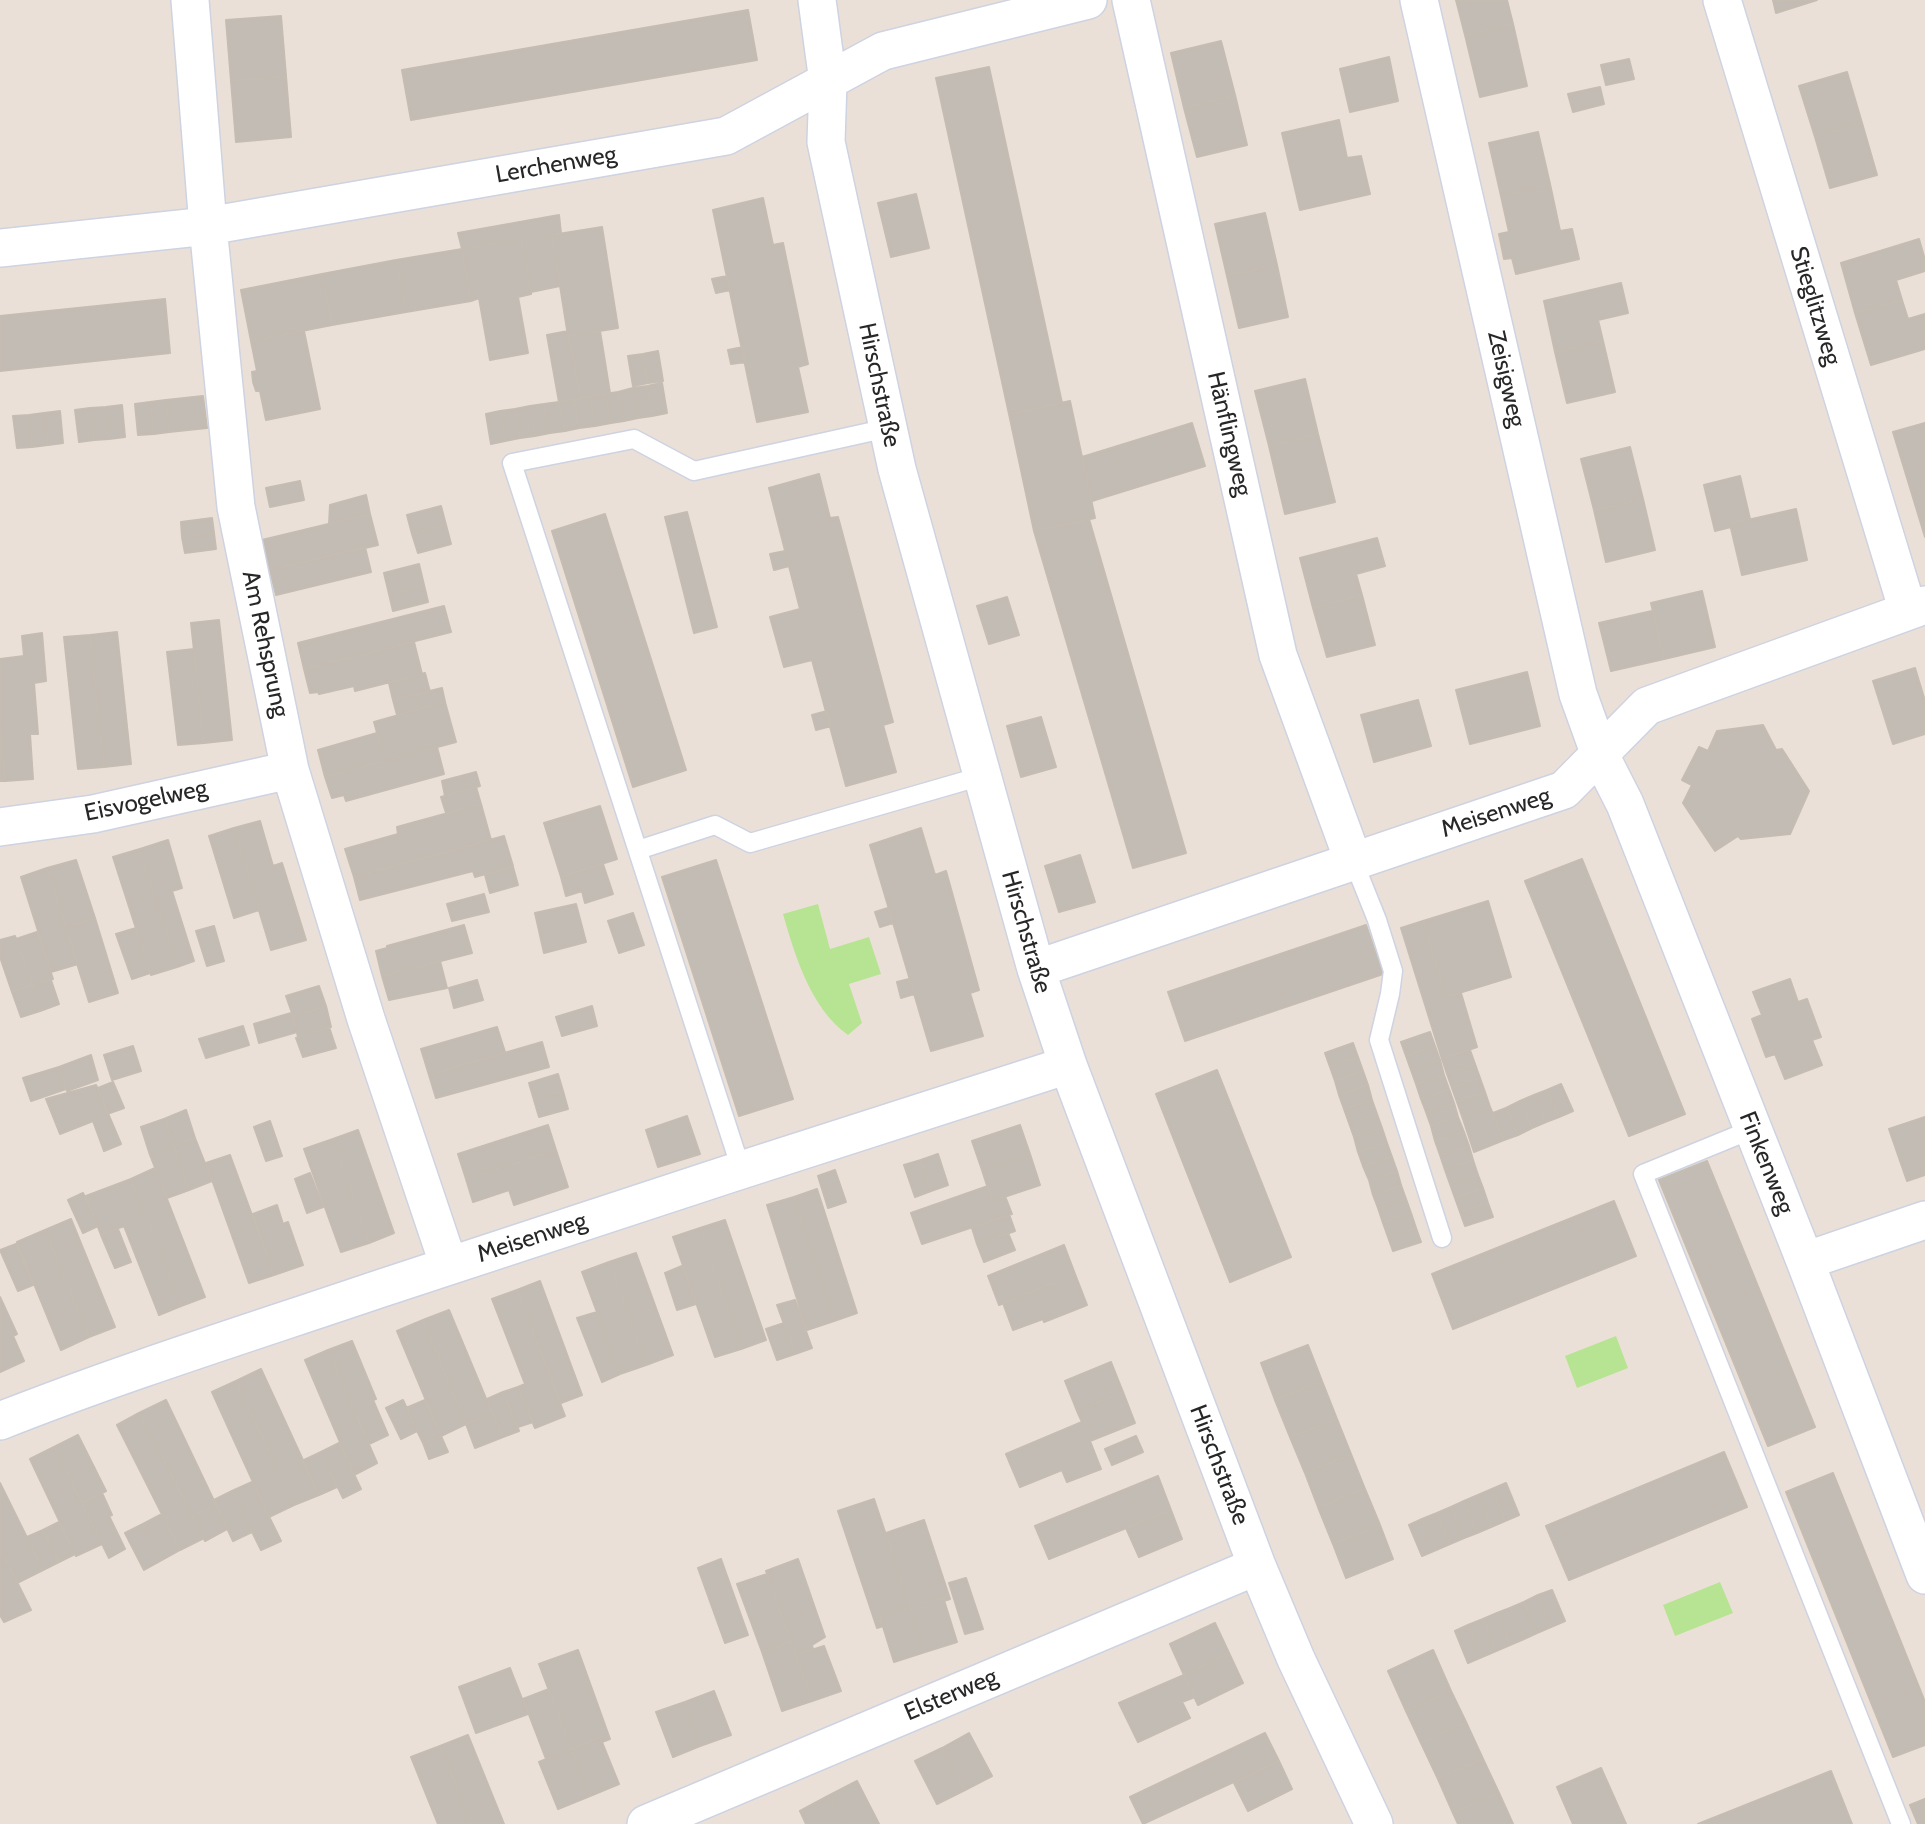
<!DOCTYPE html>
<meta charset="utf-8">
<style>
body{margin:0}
canvas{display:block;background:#ebe0d8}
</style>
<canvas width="1925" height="1824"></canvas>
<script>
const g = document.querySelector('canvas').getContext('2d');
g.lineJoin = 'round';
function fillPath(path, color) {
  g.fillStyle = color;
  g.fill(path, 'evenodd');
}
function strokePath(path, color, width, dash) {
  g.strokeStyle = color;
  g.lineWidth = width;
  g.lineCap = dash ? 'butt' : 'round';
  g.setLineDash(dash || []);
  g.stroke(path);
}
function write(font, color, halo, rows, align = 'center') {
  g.font = font + ' Cabin,sans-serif';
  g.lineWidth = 6;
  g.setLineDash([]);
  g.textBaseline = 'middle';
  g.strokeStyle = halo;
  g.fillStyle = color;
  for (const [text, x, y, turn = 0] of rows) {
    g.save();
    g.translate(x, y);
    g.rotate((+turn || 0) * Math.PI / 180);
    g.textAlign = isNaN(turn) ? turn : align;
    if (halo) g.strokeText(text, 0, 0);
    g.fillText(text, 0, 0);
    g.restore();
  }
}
fillPath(new Path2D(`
 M818 904 830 949 869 937 881 974 849 984 862 1023 848 1035C811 1009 795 956 783 914Z
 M1616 1336 1628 1368 1577 1388 1565 1356Z
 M1720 1582 1733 1613 1675 1636 1663 1605Z`), '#b7e492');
const building = new Path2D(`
 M1456 0H1507L1513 24 1465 35Z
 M1773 0H1817L1776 13Z
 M748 10 757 60 411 120 402 70Z
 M281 16 286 76 231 81 226 20Z
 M1513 24 1527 86 1480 97 1465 35Z
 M1221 41 1235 95 1184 108 1171 53Z
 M1389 57 1398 101 1350 112 1340 69Z
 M1629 59 1634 79 1606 85 1601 65Z
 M989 67 1062 403 1009 414 936 78Z
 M1847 72 1862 123 1815 137 1799 86Z
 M286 76 291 137 236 142 231 81Z
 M1600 87 1604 104 1573 112 1568 94Z
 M1235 95 1247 145 1197 157 1184 108Z
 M1339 120 1347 158 1361 156 1370 194 1300 210 1282 133Z
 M1862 123 1877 175 1830 188 1815 137Z
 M1538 132 1550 184 1501 196 1489 143Z
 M1550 184 1560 231 1572 229 1579 259 1516 274 1512 258 1504 259 1499 234 1509 232 1501 196Z
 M916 194 929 248 891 257 878 203Z
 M763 198 773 245 783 243 808 364 798 367 808 412 757 422 713 210Z
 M1265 213 1277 265 1227 276 1215 224Z
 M559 215 561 233 552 235 560 286 531 292 521 239 462 249 458 233Z
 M602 227 618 328 568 336 552 235Z
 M521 239 531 292V294L518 297 528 353 490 360 479 298 471 301 462 249Z
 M1919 239 1925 260V271L1896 280 1902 300 1855 313 1841 263Z
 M462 249 471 301 406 312 396 260Z
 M396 260 406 312 332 325 322 274Z
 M1277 265 1288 317 1239 328 1227 276Z
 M322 274 332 325 251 341 241 290Z
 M727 276 730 290 716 293 712 279Z
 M1621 283 1628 313 1598 320 1603 341 1555 352 1544 301Z
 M165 299 170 353 0 371V316Z
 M1902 300 1908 319 1925 314V349L1871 365 1855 313Z
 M304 331 320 409 266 420 260 391H256L253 382 252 372 257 371 251 341Z
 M568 331 581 398 559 402 547 335Z
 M600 331 610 393 581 398 568 336Z
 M1603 341 1615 392 1567 403 1555 352Z
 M743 347 746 362 731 364 728 350Z
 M658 351 663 381 648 383 643 354Z
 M643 354 648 383 633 386 628 356Z
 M1305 379 1318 434 1269 446 1255 391Z
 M662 383 667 413 652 416 647 386Z
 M647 386 652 416 638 418 633 388Z
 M633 388 638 418 624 421 618 392Z
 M618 392 624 421 611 423 605 394Z
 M605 394 611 423 595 426 590 397Z
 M203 396 207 428 169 432 166 400Z
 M590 397 595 426 579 428 574 400Z
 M166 400 169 432 154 434 150 402Z
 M574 400 579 428 565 431 559 402Z
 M1070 401 1095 518 1034 531 1009 414Z
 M150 402 154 434 138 435 135 404Z
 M559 402 565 431 550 433 544 404Z
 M544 404 550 433 535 436 530 406Z
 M122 405 125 437 109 439 106 407Z
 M530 406 535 436 520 438 515 409Z
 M106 407 109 439 94 440 90 408Z
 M90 408 94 440 79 442 75 410Z
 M515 409 520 438 505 441 500 411Z
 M60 411 63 443 48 445 44 413Z
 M500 411 505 441 491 444 486 414Z
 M44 413 48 445 32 447 29 415Z
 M29 415 32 447 17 448 13 416Z
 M1192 423 1205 466 1092 501 1082 457Z
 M1925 423V487L1911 491 1893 432Z
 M1318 434 1335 502 1285 514 1269 446Z
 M1630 447 1643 499 1594 510 1581 459Z
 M819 474 830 518 838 517 893 722 883 725 896 772 846 786 812 660 784 667 770 617 800 609 769 488Z
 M1740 476 1750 519 1730 524 1731 527 1715 531 1704 485Z
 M300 481 304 500 270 507 266 488Z
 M1925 487V537L1911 491Z
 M366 495 370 514 329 524 330 505Z
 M1643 499 1655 550 1606 562 1594 510Z
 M441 506 446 525 412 534 407 515Z
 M1796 509 1807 560 1742 575 1730 524Z
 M687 512 717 627 694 633 665 517Z
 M370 514 378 545 270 570 262 540Z
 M605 514 686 770 633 787 552 531Z
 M212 518 214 533 182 537 181 522Z
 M1089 519 1186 853 1133 868 1034 531Z
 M446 525 451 544 418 553 412 534Z
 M214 533 216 549 185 553 182 537Z
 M1377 538 1385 566 1356 574 1362 595 1313 608 1300 558Z
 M365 547 371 572 276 595 270 570Z
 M785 551 789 566 774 570 770 554Z
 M419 564 424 585 389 594 384 573Z
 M424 585 428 602 393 611 389 594Z
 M1702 591 1715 647 1664 659 1651 603Z
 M1362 595 1375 645 1327 657 1313 608Z
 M1007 597 1019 635 989 644 977 606Z
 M444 606 451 632 304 669 298 643Z
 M1652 611 1664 659 1611 671 1599 623Z
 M219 620 232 740 204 743 191 623Z
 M117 632 131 764 104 767 90 635Z
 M42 633 46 681 34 683 38 734H30L33 779 5 781 0 723V659L24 656 22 636Z
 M90 635 104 767 78 769 64 637Z
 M414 642 422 674 355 691 354 686 319 694 318 692 310 693 304 669Z
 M194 649 204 743 178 745 167 652Z
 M1915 668 1925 701V734L1893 744 1873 681Z
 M1527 672 1540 726 1470 744 1456 690Z
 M425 673 430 692 393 700 389 683Z
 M442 688 445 702 397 715 393 700Z
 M1418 700 1431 746 1374 762 1361 715Z
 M445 702 456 742 385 761 374 722Z
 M827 711 831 726 816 730 812 715Z
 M1041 717 1056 767 1021 777 1007 726Z
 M0 723 5 781H0Z
 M1763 725 1776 750 1782 749 1809 791 1790 834 1741 839 1738 836 1715 851 1683 803 1692 785 1682 780 1699 747 1708 751 1717 731Z
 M377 733 385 761 325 777 318 750Z
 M437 747 444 774 346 801 344 795 332 798 325 777Z
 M476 772 480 786 445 796 442 781Z
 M476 787 481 804 446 813 441 797Z
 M481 804 491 840 354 877 345 849 398 834 397 827Z
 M600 806 617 859 561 877 544 823Z
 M260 821 273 866 282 863 306 940 271 950 234 828Z
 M234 828 259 910 234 918 209 836Z
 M921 828 935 875 946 871 979 990 970 993 983 1036 931 1051 870 845Z
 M504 836 513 866 475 877 473 871 360 900 354 877Z
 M168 840 182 888 172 891 194 961 177 967 140 849Z
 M140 849 177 967 151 975 113 857Z
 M1080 855 1095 902 1059 912 1045 866Z
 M1582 859 1685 1114 1629 1136 1525 881Z
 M76 860 95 918 66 928 47 868Z
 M716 860 793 1099 739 1116 662 877Z
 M603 864 613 894 585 903 582 891 566 896 561 877Z
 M513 867 518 885 490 893 485 875Z
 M47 868 78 964 51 972 21 877Z
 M484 894 489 912 452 921 447 904Z
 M1488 901 1511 977 1446 997 1423 921Z
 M576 904 586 942 544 953 535 913Z
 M888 908 893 923 880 927 875 912Z
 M633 913 644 945 619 953 608 921Z
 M95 918 118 993 89 1002 66 928Z
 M1423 921 1446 997 1461 993 1477 1047 1442 1059 1401 928Z
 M464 925 472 953 382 976 376 951 387 948V946Z
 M1366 925 1383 974 1185 1041 1168 992Z
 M214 926 224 961 207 966 196 931Z
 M136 928 150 973 132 979 116 934Z
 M37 932 53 979 32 985 16 939Z
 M15 936 32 985 12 992 0 957V940Z
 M440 961 447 988 389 1000 382 976Z
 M909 979 914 994 901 998 897 982Z
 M1790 979 1798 1002 1807 999 1821 1037 1812 1040 1822 1065 1785 1079 1775 1054 1766 1057 1752 1019 1762 1015 1753 992Z
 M51 980 59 1004 40 1011 32 985Z
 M477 980 483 1000 454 1008 449 988Z
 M32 985 40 1011 21 1017 12 992Z
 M319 986 326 1006 293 1016 286 996Z
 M326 1006 331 1027 298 1037 293 1016Z
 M592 1006 597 1026 562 1036 556 1017Z
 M291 1013 297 1032 259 1043 254 1024Z
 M243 1026 249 1045 206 1058 199 1039Z
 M329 1027 336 1048 303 1057 296 1038Z
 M497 1027 505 1052 429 1075 421 1049Z
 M1430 1032 1435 1046 1406 1056 1401 1042Z
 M542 1042 549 1067 436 1098 429 1075Z
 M1353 1043 1358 1057 1330 1067 1325 1053Z
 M133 1046 141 1071 112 1080 104 1055Z
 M1435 1046 1440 1060 1411 1070 1406 1056Z
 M1470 1050 1475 1064 1447 1074 1442 1059Z
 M91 1055 98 1080 67 1091 59 1067Z
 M1358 1057 1363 1071 1335 1081 1330 1067Z
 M1440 1060 1444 1075 1416 1084 1411 1070Z
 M1475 1064 1480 1078 1452 1088 1447 1074Z
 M59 1067 66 1089 31 1101 23 1078Z
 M1217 1070 1291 1257 1230 1282 1156 1094Z
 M1363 1071 1368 1085 1339 1095 1335 1081Z
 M558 1074 563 1091 534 1100 529 1083Z
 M1444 1075 1449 1089 1421 1099 1416 1084Z
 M1480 1078 1485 1092 1457 1102 1452 1088Z
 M113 1082 124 1108 107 1114 98 1088Z
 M1561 1084 1573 1111 1559 1117 1547 1090Z
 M96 1085 121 1144 104 1151 93 1121 60 1134 46 1099Z
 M1368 1085 1372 1100 1344 1109 1339 1095Z
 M1449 1089 1454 1103 1426 1112 1421 1099Z
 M1547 1090 1559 1117 1546 1122 1534 1095Z
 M563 1091 568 1109 539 1117 534 1100Z
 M1485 1092 1490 1107 1462 1116 1457 1102Z
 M1534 1095 1546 1122 1532 1128 1520 1101Z
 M1372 1100 1377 1114 1349 1123 1344 1109Z
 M1520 1101 1532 1128 1518 1135 1506 1108Z
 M1454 1103 1458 1117 1431 1126 1426 1112Z
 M1490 1107 1504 1140 1474 1152 1462 1116Z
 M1506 1108 1518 1135 1504 1140 1493 1113Z
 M186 1110 195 1138 174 1146 164 1119Z
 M1377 1114 1382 1128 1354 1137 1349 1123Z
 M687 1116 700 1154 658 1167 646 1130Z
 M1458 1117 1464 1132 1435 1141 1431 1126Z
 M1925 1117V1175L1907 1181 1889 1129Z
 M164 1119 174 1146 150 1155 141 1127Z
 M270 1121 282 1156 266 1161 254 1127Z
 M548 1125 556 1150 466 1179 458 1154Z
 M1020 1125 1030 1154 982 1170 972 1141Z
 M1382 1128 1387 1143 1358 1152 1354 1137Z
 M358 1130 394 1233 369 1243 333 1139Z
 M1464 1132 1469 1146 1440 1155 1435 1141Z
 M195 1138 212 1181 189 1190 174 1146Z
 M333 1139 369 1243 341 1252 304 1149Z
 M1387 1143 1392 1157 1363 1166 1358 1152Z
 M174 1146 189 1190 167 1198 150 1155Z
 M1469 1146 1473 1160 1445 1170 1440 1155Z
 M556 1150 568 1187 514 1205 509 1190 473 1202 466 1179Z
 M938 1154 948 1185 931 1191 921 1160Z
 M1030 1154 1040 1185 992 1201 982 1170Z
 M230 1155 274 1275 249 1283 206 1163Z
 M1392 1157 1397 1171 1369 1180 1363 1166Z
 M921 1160 931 1191 915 1197 904 1165Z
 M1473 1160 1478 1175 1450 1184 1445 1170Z
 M1707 1161 1815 1427 1768 1446 1659 1180Z
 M155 1168 205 1297 181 1306 131 1179Z
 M835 1170 846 1202 828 1208 818 1176Z
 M1397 1171 1401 1185 1373 1195 1369 1180Z
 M310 1173 323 1207 307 1213 295 1179Z
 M1478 1175 1483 1188 1455 1198 1450 1184Z
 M131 1179 181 1306 159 1315 124 1226 101 1235 86 1196Z
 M1401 1185 1406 1199 1378 1208 1373 1195Z
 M988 1186 992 1201 1005 1196 1012 1214 922 1244 911 1213Z
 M1483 1188 1488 1203 1460 1212 1455 1198Z
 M817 1189 857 1313 834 1321 794 1197Z
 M83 1193 98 1226 83 1233 68 1200Z
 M794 1197 834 1321 807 1330 767 1205Z
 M1406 1199 1411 1213 1383 1223 1378 1208Z
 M1614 1201 1636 1256 1453 1329 1432 1274Z
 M1488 1203 1493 1217 1465 1226 1460 1212Z
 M277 1205 283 1224 288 1222 303 1265 274 1275 253 1214Z
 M1411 1213 1416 1228 1388 1237 1383 1223Z
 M1009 1214 1015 1231 977 1244 972 1228Z
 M71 1219 115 1327 89 1337 45 1230Z
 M725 1220 766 1340 741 1349 700 1228Z
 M700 1228 741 1349 715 1357 673 1237Z
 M1416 1228 1421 1242 1393 1251 1388 1237Z
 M118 1229 131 1262 115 1268 101 1235Z
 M45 1230 89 1337 61 1350 17 1242Z
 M1008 1233 1015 1250 984 1262 977 1244Z
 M16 1244 33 1285 18 1291 0 1250Z
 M1064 1245 1075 1274 999 1305 988 1276Z
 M636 1253 673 1355 646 1365 609 1262Z
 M609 1262 646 1365 620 1374 582 1272Z
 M682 1266 696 1304 677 1310 665 1273Z
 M1075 1274 1087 1305 1044 1322 1043 1319 1013 1330 1003 1303Z
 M540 1281 582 1395 561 1403 517 1290Z
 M517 1290 565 1416 535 1428 518 1387 525 1384 492 1299Z
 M0 1297 17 1334 13 1336 24 1361 0 1372Z
 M795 1300 812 1348 795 1354 777 1305Z
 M449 1310 492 1413 466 1424 423 1320Z
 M597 1312 620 1374 602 1382 577 1318Z
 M423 1320 466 1424 441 1436 397 1331Z
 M784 1323 795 1354 777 1360 766 1329Z
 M352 1341 376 1399 373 1400 388 1435 369 1444 328 1350Z
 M1308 1345 1322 1381 1275 1400 1261 1363Z
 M328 1350 377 1463 354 1475 305 1360Z
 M1111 1362 1123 1392 1077 1411 1065 1381Z
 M261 1369 319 1495 294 1505 236 1381Z
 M236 1381 294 1505 269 1517 212 1392Z
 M1322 1381 1337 1419 1290 1437 1275 1400Z
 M518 1387 533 1422 518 1427 503 1392Z
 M503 1392 519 1431 503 1437 487 1399Z
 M1123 1392 1135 1423 1090 1441 1101 1469 1067 1482 1062 1470 1020 1487 1006 1454 1082 1422 1077 1411Z
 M166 1400 216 1505 193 1516 139 1413Z
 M403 1400 417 1431 401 1439 386 1408Z
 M425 1400 441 1436 423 1443 406 1408Z
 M139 1413 204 1538 180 1550 117 1425Z
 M492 1413 503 1437 475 1448 466 1424Z
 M1337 1419 1351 1454 1305 1473 1290 1437Z
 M78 1435 106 1491 82 1503 54 1447Z
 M441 1436 448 1452 429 1459 423 1443Z
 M1136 1436 1143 1452 1112 1465 1105 1449Z
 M339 1443 361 1489 343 1498 321 1452Z
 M54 1447 102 1544 76 1556 30 1459Z
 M321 1452 337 1487 319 1495 302 1461Z
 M1724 1452 1747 1507 1569 1580 1546 1526Z
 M1351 1454 1365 1489 1318 1507 1305 1473Z
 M1833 1473 1925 1702V1745L1893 1757 1786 1492Z
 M1158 1476 1171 1510 1049 1559 1035 1526Z
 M252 1482 281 1541 261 1550 232 1491Z
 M0 1483 43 1570 17 1583 0 1548Z
 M1506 1483 1519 1515 1505 1521 1492 1489Z
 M1365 1489 1380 1525 1333 1544 1318 1507Z
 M1492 1489 1505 1521 1491 1527 1478 1495Z
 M232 1491 252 1532 233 1541 214 1500Z
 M102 1493 112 1515 109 1516 125 1549 109 1558 82 1503Z
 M1478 1495 1491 1527 1477 1533 1464 1501Z
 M874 1499 910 1607 880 1617 883 1626 877 1628 838 1511Z
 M1464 1501 1477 1533 1464 1538 1451 1507Z
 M216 1505 227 1529 205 1541 193 1516Z
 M1451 1507 1464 1538 1450 1544 1437 1513Z
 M1171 1510 1182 1539 1139 1557 1126 1528Z
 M1437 1513 1450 1544 1436 1550 1422 1519Z
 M162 1514 180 1550 162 1560 143 1524Z
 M1422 1519 1436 1550 1422 1556 1409 1525Z
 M924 1520 950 1599 944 1601 943 1597 910 1607 886 1533Z
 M59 1522 75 1554 59 1562 43 1530Z
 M143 1524 162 1560 144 1570 125 1533Z
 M1380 1525 1393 1559 1346 1578 1333 1544Z
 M43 1530 59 1562 43 1570 27 1537Z
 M0 1548 31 1610 4 1622 0 1615Z
 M721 1559 748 1635 725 1643 698 1568Z
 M798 1559 825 1637 812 1645 813 1649 796 1655 766 1571Z
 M767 1574 791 1642 762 1652 737 1584Z
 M966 1578 983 1629 965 1634 949 1583Z
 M1552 1590 1565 1621 1551 1627 1538 1595Z
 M1538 1595 1551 1627 1537 1633 1524 1602Z
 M943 1597 957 1642 925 1652 910 1607Z
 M1524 1602 1537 1633 1524 1639 1510 1608Z
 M910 1607 925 1652 894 1662 880 1617Z
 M1510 1608 1524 1639 1510 1645 1497 1613Z
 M1497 1613 1510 1645 1496 1651 1483 1619Z
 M1483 1619 1496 1651 1482 1657 1468 1625Z
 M1215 1623 1229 1653 1184 1675 1170 1644Z
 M1468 1625 1482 1657 1468 1663 1455 1631Z
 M791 1642 812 1701 782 1711 762 1652Z
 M824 1646 841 1691 812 1701 796 1655Z
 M578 1650 610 1739 602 1742 600 1737 571 1749 539 1664Z
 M1433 1650 1451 1691 1406 1711 1388 1671Z
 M1229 1653 1243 1683 1198 1705 1184 1675Z
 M510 1668 528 1714 476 1733 459 1687Z
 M1184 1675 1195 1697 1182 1702 1190 1718 1138 1742 1119 1703Z
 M549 1689 571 1749 546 1759 523 1699Z
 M714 1691 731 1735 700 1746 685 1702Z
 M1451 1691 1466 1722 1421 1743 1406 1711Z
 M685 1702 700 1746 673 1757 656 1712Z
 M1466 1722 1483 1759 1438 1779 1421 1743Z
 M969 1733 992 1776 965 1790 942 1748Z
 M1265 1733 1279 1761 1143 1824 1130 1797Z
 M468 1735 504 1824H472L440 1746Z
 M600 1737 619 1784 590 1796 571 1749Z
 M440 1746 472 1824H438L411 1757Z
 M942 1748 965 1790 937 1804 915 1761Z
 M571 1749 590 1796 558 1809 539 1762Z
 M1483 1759 1499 1793 1453 1813 1438 1779Z
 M1279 1761 1292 1789 1248 1811 1234 1783Z
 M1601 1768 1626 1824H1573L1557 1787Z
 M1831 1771 1852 1824H1698Z
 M857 1781 879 1824H843L828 1796Z
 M1499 1793 1513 1824H1458L1453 1813Z
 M828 1796 843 1824H806L800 1811Z
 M1925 1799V1824H1918L1910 1805Z`);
fillPath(building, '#c2bcb4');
strokePath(building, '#c5bcb2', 2);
const lane = new Path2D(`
 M638 850 715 825 750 843 982 776
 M1353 860 1377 920 1393 971 1390 994 1379 1040 1442 1238
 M1753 1129 1643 1174 1901 1824
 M741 1169 512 463 634 439 694 471 888 428`);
const street = new Path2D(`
 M190 0 208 226 236 507 290 770 366 1019 449 1266
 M817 0 828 82 826 142 897 469 1036 969 1068 1065 1257 1566 1296 1659 1374 1824
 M1131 0 1278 655 1353 860
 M1419 0 1578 694 1600 755 1625 804 1805 1261 1925 1575
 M1722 0 1908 611
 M0 248 208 226 726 136 883 51 1088 0
 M0 827 93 814 290 770
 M1036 969 1564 790 1647 706 1925 605
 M1805 1261 1925 1220
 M0 1421C124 1372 252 1332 379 1289 608 1213 838 1138 1068 1065
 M646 1824 1257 1566`);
strokePath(lane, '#cdd3e1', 21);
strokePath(street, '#cdd3e1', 40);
strokePath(lane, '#fff', 18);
strokePath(street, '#fff', 37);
write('24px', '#272727', '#fff', [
 ["Lerchenweg",556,165,-10],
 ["Stieglitzweg",1815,306,73],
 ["Zeisigweg",1506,379,77],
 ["Hirschstraße",879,385,78],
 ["Hänflingweg",1229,434,77],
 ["Am Rehsprung",265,644,78],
 ["Eisvogelweg",146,801,-12],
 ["Meisenweg",1496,813,-18],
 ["Hirschstraße",1026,932,74],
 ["Finkenweg",1766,1163,68],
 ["Meisenweg",532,1238,-18],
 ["Hirschstraße",1219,1465,69],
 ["Elsterweg",951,1695,-23]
]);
</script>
